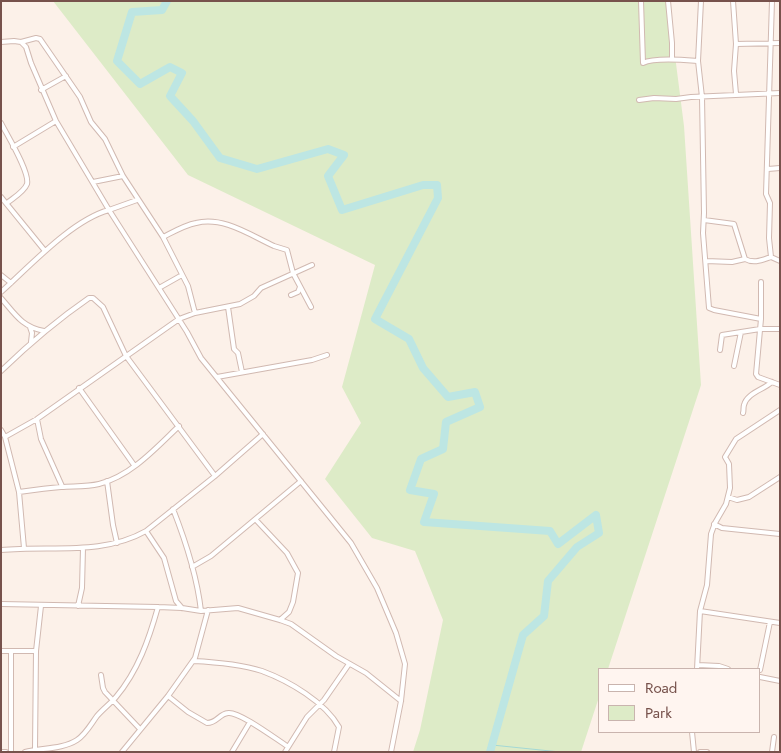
<!DOCTYPE html>
<style>
body{margin:0}
#map{position:relative;width:781px;height:753px;overflow:hidden;background:#fcf1e9;font-family:Jost,sans-serif}
canvas{display:block}
.frame{position:absolute;inset:0;border:2px solid #77524c;pointer-events:none}
.legend{position:absolute;left:598px;top:668px;width:162px;height:65px;box-sizing:border-box;background:#fff5f0;border:1px solid #c9b4ae;margin:0;padding:6px 9px;list-style:none;font-size:15px;color:#77524c}
.legend li{display:flex;align-items:center;gap:10px;height:25px}
.legend b{width:25px;border:1px solid #c9b4ae}
</style>
<div id="map">
<canvas width="781" height="753"></canvas>
<div class="frame"></div>
<ul class="legend">
<li><b style="height:6px;background:#fff"></b>Road</li>
<li><b style="height:14px;background:#ddebc7"></b>Park</li>
</ul>
</div>
<script>
const g = document.querySelector('canvas').getContext('2d');
g.lineJoin = 'round';
function fillPath(path, color) {
  g.fillStyle = color;
  g.fill(path, 'evenodd');
}
function strokePath(path, color, width, dash) {
  g.strokeStyle = color;
  g.lineWidth = width;
  g.lineCap = dash ? 'butt' : 'round';
  g.setLineDash(dash || []);
  g.stroke(path);
}
fillPath(new Path2D(`
 M53 1H668L684 126 701 385 608 669H600V694L581 752H413L420 730 443 620 415 551 372 538 325 479 361 423 342 387 375 265 188 175Z`), '#ddebc7');
strokePath(new Path2D(`
 M492 745 560 752`), '#a3d8d5', 1);
strokePath(new Path2D(`
 M167 1 162 10 132 12 117 61 140 84 170 67 182 73 170 96 193 121 220 158 257 169 328 149 344 155 328 176 342 210 423 185H437L438 198 375 319 409 339 423 368 448 397 475 392 480 407 446 422 443 449 421 459 410 490 434 494 424 522 550 531 558 544 596 515 599 533 577 547 548 581 544 616 523 635 490 752`), '#bde6e3', 8);
const street = new Path2D(`
 M641 1 643 63C655 57 685 60 698 61
 M668 1 672 43V59
 M701 1 698 61 702 97 704 213 703 233 709 308 714 310 761 319 756 374 758 377 780 385
 M733 1 736 44 780 43
 M772 1 766 194 770 203 769 238 771 257 780 261
 M1 42 14 41 21 42 26 47 31 63 56 121 109 210 137 200
 M21 42 36 38 40 39 80 97 91 122 105 139 123 176 163 237 188 286 195 313
 M736 44 734 71 736 94
 M41 90 66 76
 M639 100 654 98 676 99 691 97 780 93
 M1 123C7 135 30 172 27 184 24 192 13 198 7 203
 M13 147 56 121
 M768 169 780 168
 M93 182 123 176
 M1 197 45 251
 M704 220 734 224 745 259C754 264 762 260 771 257
 M163 237C173 232 185 225 196 223 223 216 250 235 274 246L287 250 293 273 311 307
 M706 261 732 262 745 259
 M1 275 11 283
 M159 288 182 275
 M1 292C30 266 72 220 109 210L187 332 201 358 351 543 377 588 396 633 405 664 401 701 391 752
 M291 295 298 292 300 287
 M1 298C15 314 22 327 44 331
 M228 307 234 349 238 353 242 372
 M761 319V282
 M30 327 32 333 31 342
 M720 350 722 335 760 329H780
 M734 366 741 332
 M1 371C29 344 57 320 89 298H93L103 307 126 356 215 476
 M217 377 312 360 327 355
 M79 388 134 465
 M743 413C744 410 743 408 744 405 747 393 763 390 772 382
 M37 419 41 439 62 486
 M1 430 5 437 19 492 24 548
 M5 437 37 419 179 319 195 313 240 304 254 296 261 288 312 265
 M107 481 113 525 117 543
 M19 492C33 490 47 488 61 487 74 486 86 487 99 484 131 476 156 448 179 426
 M728 497 737 500 749 497 780 477
 M173 509C186 542 197 576 201 611
 M256 520 287 553 298 573 293 602 289 612 280 620
 M714 524 722 528 780 534
 M146 531 164 558 176 601 182 608
 M1 550C50 545 102 556 146 531L215 476 263 434
 M192 567 211 556 301 481
 M1 604 158 607 182 608 201 611 238 608 280 620 291 624 336 656 366 673 401 701
 M78 606 82 588 83 548
 M700 611 780 623
 M1 651H36
 M11 651V752
 M193 661C214 662 243 665 262 671 289 681 325 702 339 727L334 752
 M698 665 719 666 728 669
 M697 669 700 611 707 585 711 534 715 523 726 504 730 488 729 464 725 457 736 439 780 410
 M760 670 770 622
 M101 675 103 688 105 692 140 729
 M760 677 780 681
 M168 696 188 712 207 723C217 723 219 714 228 713 239 711 276 739 287 746
 M692 732 694 752
 M35 750 36 651 41 606
 M1 752H6
 M25 752C42 748 63 749 77 740 86 734 91 724 97 716 103 709 110 704 116 697 138 671 149 639 158 607
 M122 752 168 696 195 658 208 610
 M232 752 250 722
 M285 752 307 717 324 700 349 664
 M700 752H707
 M772 752 774 737`);
strokePath(street, '#d1b9b1', 6);
strokePath(street, '#fff', 4);
</script>
